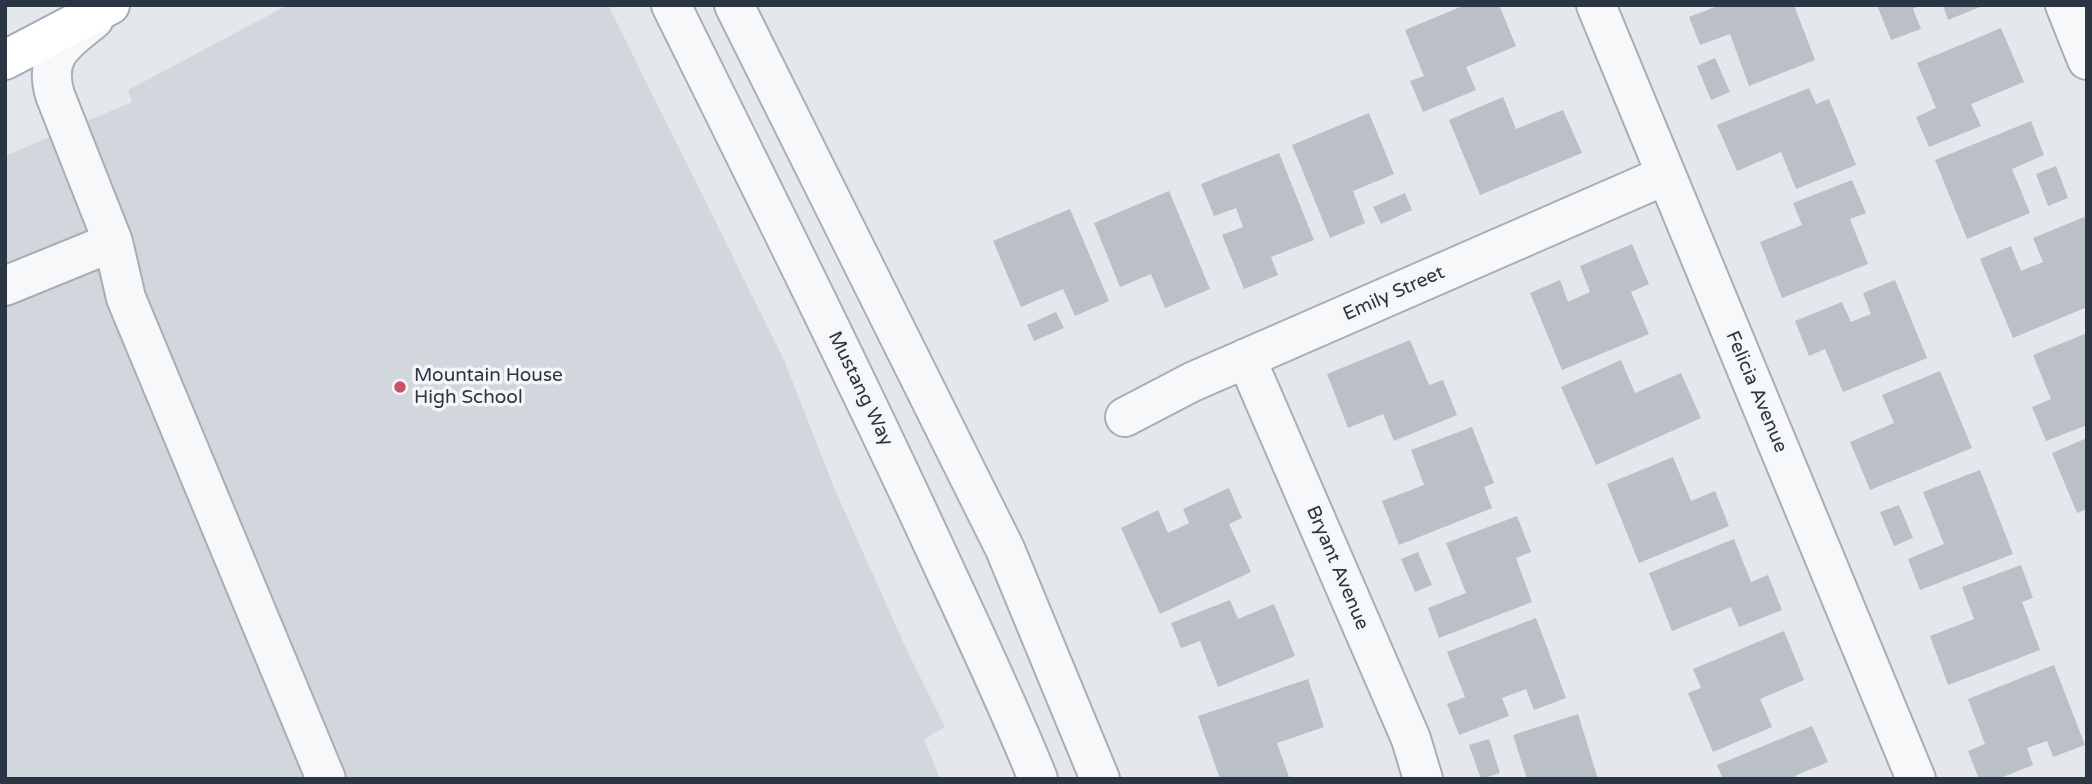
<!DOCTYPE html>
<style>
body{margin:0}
#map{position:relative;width:2092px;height:784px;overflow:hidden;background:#e4e7eb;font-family:"Varela Round",sans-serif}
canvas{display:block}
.frame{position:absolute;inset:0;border:7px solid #2c3543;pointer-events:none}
</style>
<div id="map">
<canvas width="2092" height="784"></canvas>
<div class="frame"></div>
</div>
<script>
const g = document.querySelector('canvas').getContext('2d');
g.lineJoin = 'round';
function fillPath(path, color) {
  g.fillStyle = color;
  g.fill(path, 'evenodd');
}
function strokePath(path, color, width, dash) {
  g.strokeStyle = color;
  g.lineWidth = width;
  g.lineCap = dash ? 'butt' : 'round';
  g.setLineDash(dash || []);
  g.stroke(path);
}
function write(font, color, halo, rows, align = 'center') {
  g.font = font + ' "Varela Round",sans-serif';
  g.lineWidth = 7;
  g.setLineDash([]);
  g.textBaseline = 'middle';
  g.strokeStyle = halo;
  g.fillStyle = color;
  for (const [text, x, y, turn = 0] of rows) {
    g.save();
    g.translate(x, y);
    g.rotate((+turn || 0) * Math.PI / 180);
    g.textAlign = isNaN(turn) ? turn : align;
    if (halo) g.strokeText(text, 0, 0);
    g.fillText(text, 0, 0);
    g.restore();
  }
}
fillPath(new Path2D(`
 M288 5H608L784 360 835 490 909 655 945 727 924 739 940 779H5V156L132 102 128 90Z`), '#d2d6dd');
fillPath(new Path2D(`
 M1465 5H1499L1516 46 1466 67 1476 90 1423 112 1410 81 1424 76 1405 30Z
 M1720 5H1794L1815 60 1749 86 1730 34 1700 45 1689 17Z
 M1877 5H1921L1913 9 1921 29 1891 40Z
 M1943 5H1985L1948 20Z
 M2001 28 2024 82 1971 104 1981 126 1929 147 1916 117 1936 108 1917 63Z
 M1715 58 1730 92 1711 100 1697 66Z
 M1809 88 1816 104 1829 99 1856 165 1796 189 1781 152 1737 171 1717 125Z
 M1503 97 1516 129 1563 110 1582 153 1480 195 1449 120Z
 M1369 113 1394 174 1353 191 1365 223 1330 238 1292 145Z
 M2031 121 2044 155 2012 169 2030 213 1967 239 1935 160Z
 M1279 153 1314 240 1271 257 1278 275 1244 289 1222 235 1243 227 1236 208 1214 216 1201 184Z
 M2056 166 2068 198 2048 206 2036 174Z
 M1852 180 1866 213 1850 219 1868 264 1782 298 1760 242 1802 225 1793 203Z
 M1169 191 1210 289 1165 308 1151 274 1120 287 1094 223Z
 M1405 193 1412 210 1381 224 1373 207Z
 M1070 209 1109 301 1075 316 1063 289 1021 307 993 241Z
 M2084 217 2087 223V307L2013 338 1980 259 2011 246 2021 271 2043 262 2033 238Z
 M1632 244 1649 284 1631 292 1649 334 1562 370 1530 293 1560 280 1568 302 1590 292 1580 266Z
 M1895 280 1927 358 1843 392 1825 349 1809 356 1795 321 1842 302 1851 322 1871 314 1863 293Z
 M1056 312 1064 328 1034 341 1027 325Z
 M2087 333V425L2046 441 2032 407 2051 399 2033 355Z
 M1410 340 1429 385 1443 380 1457 415 1394 441 1383 414 1348 428 1327 374Z
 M1621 360 1635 393 1681 373 1701 418 1596 465 1561 387Z
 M1940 371 1972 448 1870 490 1850 442 1894 423 1882 395Z
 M1472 427 1494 483 1484 487 1492 508 1399 545 1382 501 1424 485 1411 450Z
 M2087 438V509L2077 513 2052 453Z
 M1673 457 1691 501 1715 491 1729 526 1639 563 1607 484Z
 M1980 470 2013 554 1920 590 1908 559 1944 544 1923 492Z
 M1229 488 1242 518 1229 524 1251 572 1160 614 1121 528 1158 510 1168 533 1189 523 1183 509Z
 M1899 505 1913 538 1894 546 1880 512Z
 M1517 516 1531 552 1516 558 1532 602 1439 638 1428 608 1466 593 1446 543Z
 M1734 539 1751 582 1768 575 1782 610 1739 627 1731 607 1672 631 1649 573Z
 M1418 552 1432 585 1415 592 1401 559Z
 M2021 565 2033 598 2022 602 2040 650 1948 685 1930 636 1974 619 1962 587Z
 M1230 600 1238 619 1274 604 1295 656 1218 687 1200 641 1181 648 1171 623Z
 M1536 618 1566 698 1534 710 1526 689 1502 698 1509 716 1459 735 1447 704 1465 697 1447 652Z
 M1784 631 1804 680 1760 699 1772 727 1713 752 1688 693 1701 688 1693 669Z
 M2054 665 2085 745 2053 757 2047 741 2027 748 2033 765 1998 779H1979L1968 751 1985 744 1968 699Z
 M1308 679 1324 727 1277 743 1289 777 1220 779 1198 716Z
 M1578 714 1598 779H1527L1513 735Z
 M1812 726 1828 762 1795 776 1796 779H1723L1717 765Z
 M1489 739 1500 773 1481 779 1469 745Z`), '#bbc0c8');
const minor = new Path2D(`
 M671 5C763 191 856 377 943 566 976 637 1009 707 1038 779
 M734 5 1005 549 1100 779
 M1596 5 1916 779
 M2065 5 2087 60
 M113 242 126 298 326 779
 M5 286 113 242 55 95C43 54 66 42 94 19
 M1246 358 1411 739 1423 779
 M1125 417 1192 382 1666 175`);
const major = new Path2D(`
 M5 60 110 5`);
strokePath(minor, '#a9aeb5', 42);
strokePath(major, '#a4acb6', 42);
strokePath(minor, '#f7f8f9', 38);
strokePath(major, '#fff', 38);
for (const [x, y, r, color] of [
 [400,387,7,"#c85169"]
]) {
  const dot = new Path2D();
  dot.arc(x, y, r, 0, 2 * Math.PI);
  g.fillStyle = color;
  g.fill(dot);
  strokePath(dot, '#f4f6f8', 2.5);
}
write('19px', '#2c3543', '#f4f6f8', [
 ["Emily Street",1394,294,-24],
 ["Mustang Way",860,389,64],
 ["Felicia Avenue",1756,392,67],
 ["Bryant Avenue",1337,568,67]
]);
write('19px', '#2c3543', '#f4f6f8', [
 ["Mountain House",414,376],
 ["High School",414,398]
], 'left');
</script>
